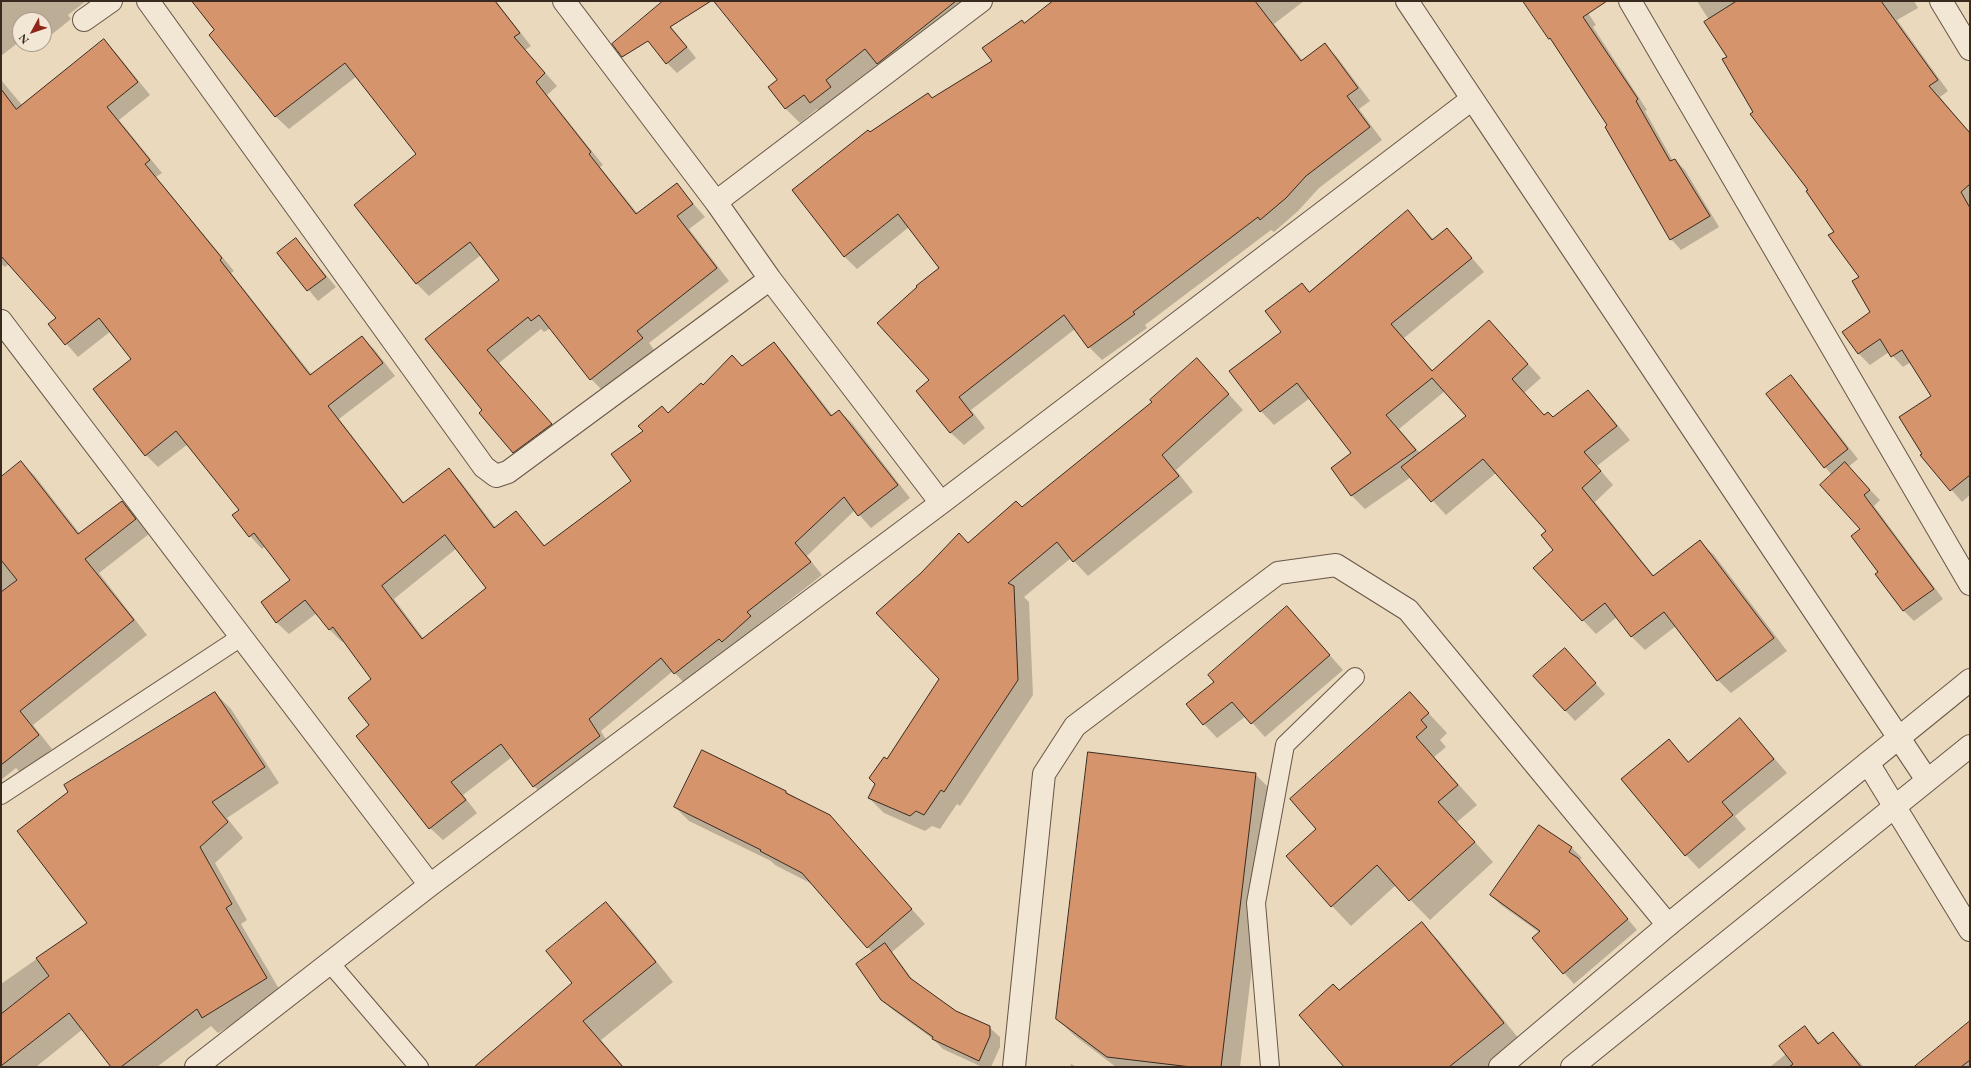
<!DOCTYPE html>
<style>
body{margin:0}
#map{position:relative;width:1971px;height:1068px;overflow:hidden;background:#ebd9bd;font-family:"EB Garamond",serif}
canvas{display:block}
.frame{position:absolute;inset:0;border:2px solid #392a1f;pointer-events:none}
.north{position:absolute;left:12px;top:12px;width:40px;height:40px;box-sizing:border-box;background:#f2e6d4;border:1px solid #a89b8c;border-radius:50%;rotate:230deg;font-size:11px;font-weight:700;line-height:16px;text-align:center;color:#392a1f}
.north::after{content:'';display:block;margin:auto;width:14px;height:18px;background:#8f2418;clip-path:polygon(50% 0,100% 100%,50% 72%,0 100%)}
</style>
<div id="map">
<canvas width="1971" height="1068"></canvas>
<div class="frame"></div>
<div class="north">N</div>
</div>
<script>
const g = document.querySelector('canvas').getContext('2d');
g.lineJoin = 'round';
function fillPath(path, color) {
  g.fillStyle = color;
  g.fill(path, 'evenodd');
}
function strokePath(path, color, width, dash) {
  g.strokeStyle = color;
  g.lineWidth = width;
  g.lineCap = dash ? 'butt' : 'round';
  g.setLineDash(dash || []);
  g.stroke(path);
}
fillPath(new Path2D(`
 M1 1H86L68 15 71 19 51 35 44 28V20H20V41L1 56Z
 M193 1H496L531 46 525 50 557 86 547 95 603 165 600 167 638 214 677 185 705 217 689 229 729 281 649 343 655 351 603 391 591 379 551 328 544 332 541 329 499 363 563 437 526 464 514 452 484 410 427 339 501 280 481 255 429 296 417 284 355 205 418 154 357 76 289 129 276 117 211 35 216 31Z
 M716 1H991L891 77 878 64 839 94 844 101 825 116 817 109 800 123 786 109 779 80Z
 M1055 1H1304L1274 24 1303 61 1325 45 1337 57 1370 101 1359 109 1382 140 1319 188 1298 211 1274 232 1271 230 1145 325 1147 328 1102 360 1089 347 1075 329 971 410 985 428 964 445 951 433 917 391 930 380 940 268 909 227 857 269 844 256 870 133 933 99 993 61 1024 24Z
 M1525 1H1580L1596 25 1593 27 1647 110 1645 111 1673 161 1675 160 1685 170 1719 227 1681 250 1671 239 1609 125Z
 M1697 1H1914L1918 8 1897 20 1948 91 1940 97 1970 133V495L1962 502 1922 455 1932 396 1911 362 1903 367 1889 352 1870 365 1859 354 1843 332 1872 312 1860 278 1810 190 1754 112 1709 20Z
 M665 19 696 58 677 73 667 63Z
 M104 41 116 53 150 95 119 120 162 173 156 177 234 271 231 273 312 375 362 337 374 349 395 376 339 419 404 503 449 469 461 482 496 528 516 512 545 546 632 481 669 414 703 386 743 367 774 344 786 356 833 416 839 411 852 423 910 498 871 528 855 510 807 556 822 575 758 625 763 629 687 686 673 671 601 731 611 749 546 799 534 786 512 757 463 795 477 813 443 840 430 828 358 736 371 725 373 679 344 641 342 642 330 630 317 613 289 634 276 622 291 580 265 546 262 549 250 536 240 510 188 444 158 467 146 455 133 359 111 331 78 357 50 325 58 318 9 264 5 267 1 264V80L22 105ZM457 548 487 588 424 639 394 599Z
 M1408 211 1434 240 1447 229 1484 272 1404 338 1433 371 1489 321 1541 378 1524 393 1545 416 1553 418 1588 391 1601 405 1630 440 1597 466 1613 485 1595 502 1654 576 1700 542 1714 555 1787 651 1731 693 1718 680 1676 626 1645 650 1631 636 1617 617 1596 634 1534 568 1554 550 1548 531 1496 473 1446 515 1411 477 1365 509 1352 496V453L1310 398 1274 425 1261 411 1230 372 1282 332 1302 284 1310 292ZM1445 391 1468 416 1420 453 1399 429Z
 M296 239 336 287 318 301 278 253Z
 M1197 359 1243 410 1176 470 1193 492 1088 576 1071 558 1024 597 1029 602 1033 695 960 806 957 804 940 829 932 826 925 831 884 813 869 798 887 760 940 679 968 544 1022 508 1154 402Z
 M1791 376 1801 387 1858 459 1848 467 1880 500 1874 506 1943 599 1914 621 1903 610 1880 572 1862 529 1832 475 1825 467Z
 M21 462 35 476 80 534 122 502 136 516 149 534 99 573 147 635 33 725 52 749 22 774 16 768 1 780V478Z
 M1287 607 1343 670 1265 737 1246 716 1217 738 1204 724 1216 682Z
 M1565 649 1605 694 1575 721 1534 676Z
 M215 693 231 709 279 783 227 818 243 838 215 863 247 920 241 924 282 994 218 1033 211 1026 157 1067H112L83 1029 36 1067H1V984L88 923Z
 M1410 693 1447 733 1440 740 1446 747 1434 757 1477 805 1457 822 1493 862 1430 920 1396 885 1351 926 1332 906 1318 829Z
 M1740 719 1787 773 1735 816 1746 829 1699 869 1686 855 1669 740 1689 762Z
 M1255 774 1273 792 1240 1067H1116L1075 1036 1057 1019Z
 M786 792 829 816 925 924 892 952 915 983 955 1011 989 1027 1000 1037V1047L991 1067H982L943 1049 933 1039 893 1010 882 1000 873 953 814 885 775 865 771 861 689 821 675 807Z
 M1540 826 1572 848 1582 858 1579 861 1637 930 1574 984 1533 938 1540 933 1501 905 1491 895Z
 M606 903 625 922 673 982 601 1040 624 1067H476L574 983Z
 M1422 924 1439 941 1520 1040 1488 1067H1345L1339 991Z
 M1805 1028 1820 1043 1833 1033 1864 1067H1770L1786 1054Z
 M1970 1030V1067H1932Z
 M1071 1064 1077 1067H1070Z`), '#0003');
const building = new Path2D(`
 M192 1H495L520 33 514 37 545 73 536 82 591 152 589 154 636 214 677 183 693 204 677 216 717 268 637 331 643 338 590 380 539 315 531 321 528 317 487 350 552 424 513 453 479 413 482 410 425 339 499 280 470 242 416 284 354 205 416 154 345 63 275 117 209 35 214 30Z
 M663 1H711L670 27 687 47 666 64 648 41 622 57 612 44Z
 M714 1H956L877 64 865 49 826 80 831 87 810 103 804 95 785 109 768 87 777 80Z
 M1053 1H1255L1301 61 1325 43 1358 88 1347 96 1370 127 1306 176 1286 198 1260 220 1258 217 1133 312 1135 314 1088 348 1064 315 959 397 973 415 950 433 916 391 929 380 877 323 917 287 916 286 939 268 898 214 844 257 792 190 868 130 870 132 928 93 932 98 992 61 982 48 1022 20 1024 23Z
 M1523 1H1607L1583 17 1638 99 1636 101 1670 161 1675 159 1710 216 1670 240 1605 127 1607 125 1550 38 1549 39Z
 M1737 1H1881L1938 80 1929 86 1970 133V184L1961 192 1970 208V475L1950 491 1920 455 1922 454 1899 417 1931 396 1902 350 1891 357 1880 339 1858 354 1842 332 1870 312 1852 281 1859 277 1828 235 1834 232 1806 191 1808 190 1750 114 1753 112 1722 59 1727 57 1704 22Z
 M104 39 138 82 107 107 150 160 145 164 222 258 220 260 310 375 362 336 383 363 328 406 403 503 449 468 494 528 516 511 544 546 631 481 611 454 643 431 638 426 662 406 668 413 701 383 703 385 732 355 742 366 774 342 831 416 839 410 898 485 858 516 844 497 795 543 811 562 747 612 751 616 722 642 719 639 674 674 661 658 589 719 600 736 533 787 501 744 451 782 466 800 429 829 356 736 369 725 348 698 371 679 333 627 329 630 305 600 276 623 261 602 290 580 254 533 249 537 232 515 239 510 176 431 145 456 93 389 131 359 99 318 65 345 48 324 56 318 1 256V89L16 109ZM445 535 486 588 422 639 382 586Z
 M1408 210 1432 240 1447 228 1472 258 1391 324 1432 371 1489 320 1528 364 1512 379 1544 415 1548 412 1553 417 1588 390 1617 426 1584 452 1601 471 1582 488 1653 576 1700 540 1774 638 1717 681 1664 612 1631 637 1605 603 1582 621 1533 568 1553 550 1541 535 1546 531 1483 459 1431 502 1401 467 1466 416 1432 378 1386 415 1416 450 1351 496 1331 468 1351 453 1297 383 1260 412 1229 371 1281 332 1265 311 1302 283 1309 292Z
 M296 238 326 277 307 291 277 253Z
 M1197 358 1229 394 1162 455 1179 476 1073 562 1057 542 1008 583 1014 586 1018 680 944 792 941 790 924 815 916 811 910 816 868 798 875 784 869 778 884 757 887 759 939 679 876 613 921 573 959 533 968 543 1016 501 1022 507 1152 402 1150 400Z
 M1791 375 1848 449 1824 468 1766 394Z
 M21 461 78 534 122 501 136 519 85 559 134 620 20 711 39 735 1 765V592L17 580 1 560V477Z
 M1845 462 1870 490 1864 495 1934 589 1903 611 1875 574 1878 572 1851 536 1860 529 1820 485Z
 M1287 606 1330 655 1251 724 1232 702 1203 725 1186 704 1214 682 1208 675Z
 M1565 648 1596 683 1565 711 1533 676Z
 M215 692 265 767 212 802 228 822 200 847 232 904 226 908 267 978 202 1018 197 1009 121 1067H111L69 1013 1 1066V1014L49 976 36 958 87 923 17 831 68 792 64 785Z
 M1410 692 1429 713 1421 720 1427 727 1416 737 1458 785 1438 802 1475 842 1409 901 1377 865 1331 907 1286 856 1316 829 1290 799Z
 M1740 718 1774 759 1722 802 1733 815 1685 856 1621 779 1669 739 1688 762Z
 M702 750 786 791V793L830 815 912 909 867 948 802 873 760 851 761 850 674 807Z
 M1088 752 1256 773 1221 1067H1191L1107 1057 1056 1019Z
 M1539 825 1572 847 1569 852 1578 858 1628 919 1563 974 1532 938 1540 931 1490 895Z
 M606 902 656 962 583 1021 623 1067H474L572 983 546 951Z
 M1422 922 1504 1023 1449 1067H1344L1299 1015 1333 984 1339 990Z
 M885 943 910 978 956 1011 990 1026V1036L979 1061 932 1039 933 1037 881 1000 856 964Z
 M1970 1021V1060L1961 1067H1914Z
 M1805 1026 1818 1044 1833 1032 1861 1067H1789L1793 1064 1779 1046Z`);
fillPath(building, '#d5946c');
strokePath(building, '#392a1f', 1);
const service = new Path2D(`
 M1 795 241 637
 M330 963 419 1067
 M1270 1067 1256 903 1285 745 1355 677`);
const minor = new Path2D(`
 M148 1 484 467 496 476 508 472 770 279
 M564 1 716 202 770 279 941 503
 M1630 1 1970 584
 M1941 1 1970 49
 M84 20 111 1
 M716 202 981 1
 M1 321 430 885
 M1868 763 1970 930
 M196 1067 430 885 941 503 1472 99
 M1014 1067 1044 774 1075 726 1278 573 1336 565 1408 610 1668 925`);
const tertiary = new Path2D(`
 M1407 1 1927 780
 M1500 1067 1668 925 1970 680
 M1572 1067 1970 746`);
strokePath(service, '#665646', 20);
strokePath(minor, '#665646', 24);
strokePath(tertiary, '#665646', 24);
strokePath(service, '#f2e6d4', 18);
strokePath(minor, '#f2e6d4', 22);
strokePath(tertiary, '#f2e6d4', 22);
</script>
